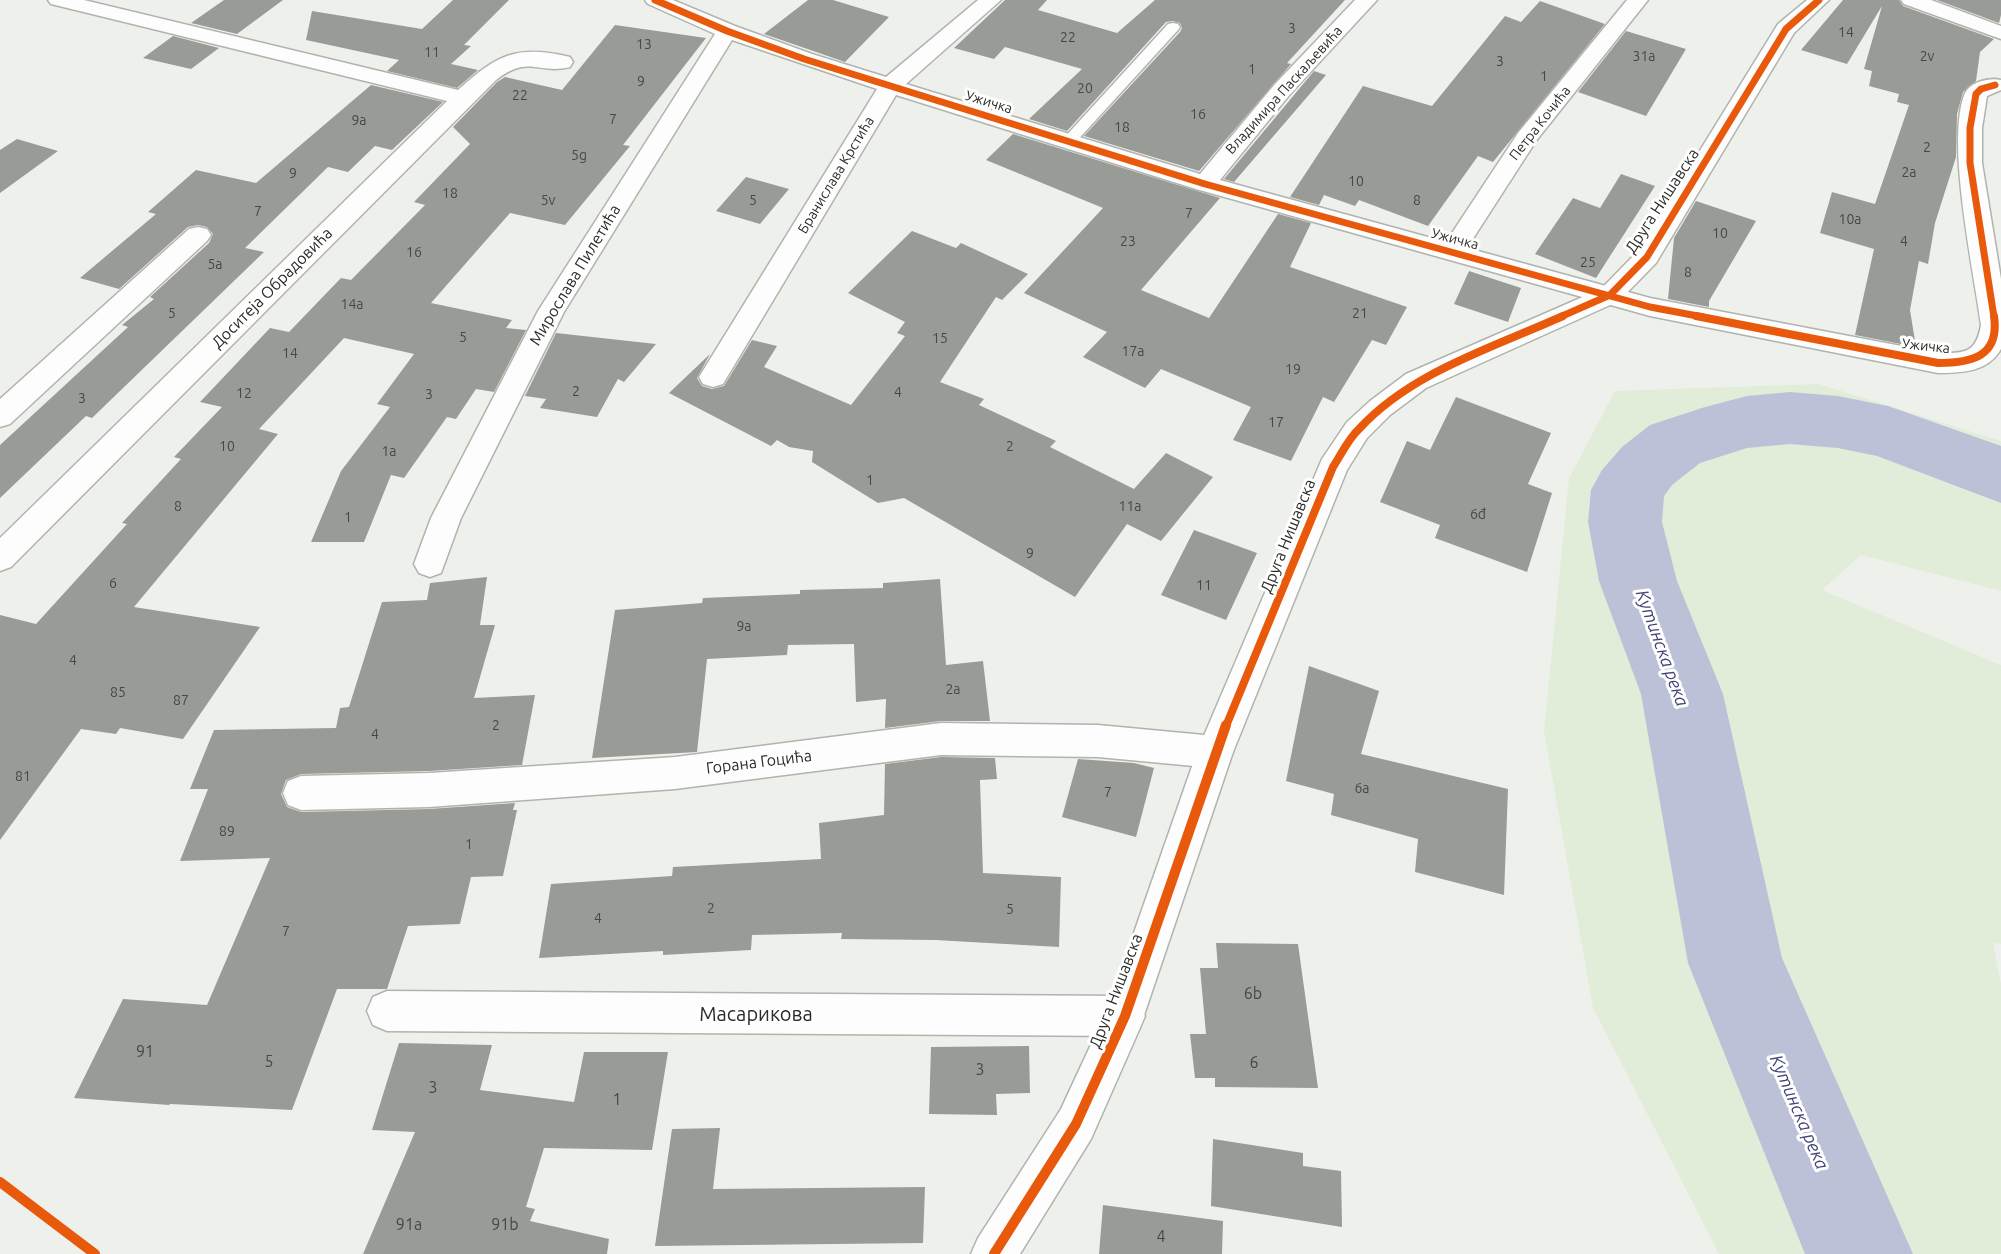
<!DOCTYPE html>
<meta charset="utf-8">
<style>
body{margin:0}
canvas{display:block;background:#eef1eb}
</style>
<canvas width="2001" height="1254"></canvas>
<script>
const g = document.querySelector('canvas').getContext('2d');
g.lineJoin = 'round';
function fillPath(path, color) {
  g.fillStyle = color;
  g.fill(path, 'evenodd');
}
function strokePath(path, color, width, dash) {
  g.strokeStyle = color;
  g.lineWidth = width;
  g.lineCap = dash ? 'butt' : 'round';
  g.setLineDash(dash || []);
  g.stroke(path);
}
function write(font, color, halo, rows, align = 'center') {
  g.font = font + ' Ubuntu,sans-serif';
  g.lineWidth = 6;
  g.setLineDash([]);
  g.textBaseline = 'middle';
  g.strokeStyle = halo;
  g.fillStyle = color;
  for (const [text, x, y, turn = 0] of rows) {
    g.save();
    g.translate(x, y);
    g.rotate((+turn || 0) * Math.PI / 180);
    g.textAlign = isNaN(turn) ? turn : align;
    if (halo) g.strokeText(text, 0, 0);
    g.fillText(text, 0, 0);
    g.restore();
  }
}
fillPath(new Path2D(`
 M1819 384 2001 441V591L1861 555 1822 590 2001 665V944L1993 943 2001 984V1254H1719L1593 1008 1544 731 1569 478 1615 391Z`), '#e1edd9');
fillPath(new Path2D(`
 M1790 392 1838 396 1888 406 2001 446V503L1877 456 1838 448 1790 444 1747 448 1700 463 1672 485 1664 496 1662 522 1677 581 1723 694 1782 958 1913 1254H1805L1688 963 1641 694 1599 581 1588 522 1591 490 1602 470 1622 447 1650 425 1705 407 1747 396Z`), '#bcc1d7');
fillPath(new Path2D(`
 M224 0H283L237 34 191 23Z
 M453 0H509L464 45 471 46 451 64 478 70 457 88 387 71 399 60 306 40 312 11 422 29Z
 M808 0H833L889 17 845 62 764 34Z
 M1005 0H1047L1038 10 1117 33 1155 0H1345L1287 63 1291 64 1199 171 1084 136 1180 32 1182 28 1180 23 1173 21 1166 22 1067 131 1029 119 1082 69 1005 47 994 59 954 48Z
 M1843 0H1899L1903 6 1994 39 1980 52 1976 81 1963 92 1957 114 1956 157 1935 223 1928 264 1919 261 1910 310 1916 347 1855 335 1874 249 1820 233 1832 192 1875 204 1909 105 1897 102 1899 94 1869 86 1872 71 1864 69 1882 6 1847 64 1801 50Z
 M1937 0H2001V15L1999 23Z
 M1540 1 1605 24 1493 162 1478 156 1428 226 1359 200 1355 206 1324 195 1319 205 1290 197 1363 86 1432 106 1505 16 1521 22Z
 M615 25 706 38 623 145 630 146 565 225 510 213 431 303 512 320 506 328 526 330 494 392 476 389 456 419 447 417 404 478 391 475 364 542H311L341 471 390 407 377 404 414 354 344 338 259 429 278 434 134 607 260 627 183 739 120 728 116 734 81 729 0 840V615L36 624 127 524 122 523 181 459 174 457 222 407 200 402 270 328 289 332 341 278 351 280 425 205 414 202 470 144 453 127 497 82 505 77 562 90Z
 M1626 31 1686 49 1646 116 1578 92Z
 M173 36 219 48 191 69 143 58Z
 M1314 71 1326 75 1234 182 1224 179Z
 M371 85 443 102 392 150 375 146 348 172 328 167 245 248 264 252 92 418 86 416 0 498V445L128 327 122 325 154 299 150 297 209 243 213 234 207 227 198 225 188 227 119 289 80 278 156 214 148 212 196 170 256 183Z
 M1013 134 1220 198 1141 290 1209 318 1278 214 1311 223 1290 267 1407 307 1386 345 1372 340 1334 402 1323 397 1291 461 1233 440 1251 407 1161 369 1145 388 1083 357 1107 332 1024 293 1103 208 986 160Z
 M17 139 58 151 0 193V150Z
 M1621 174 1655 186 1596 278 1535 254 1573 198 1600 208Z
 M746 177 789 189 760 224 716 211Z
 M1696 201 1756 221 1709 301V307L1668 299 1674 238Z
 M912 231 956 248 961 243 1028 274 1002 300 996 297 940 382 984 399 979 405 1056 441 1050 447 1134 489 1166 453 1213 477 1161 541 1127 524 1075 597 904 498 878 503 812 462 813 451 789 447 777 440 771 446 669 393 710 354 697 378 702 386 712 389 724 386 752 340 777 346 764 367 851 405 905 336 897 333 905 322 848 293Z
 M1469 271 1521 288 1508 322 1454 304Z
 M556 333 656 344 624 382 618 379 597 417 540 408 546 399 525 396Z
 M1456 397 1551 433 1528 484 1552 493 1527 572 1435 538 1440 525 1380 502 1407 441 1430 450Z
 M1194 530 1257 553 1226 620 1161 595Z
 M487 577 480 625H495L474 698 535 695 522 765 429 771 301 774 286 780 281 794 287 807 301 812 429 809 515 803 513 810H517L503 876 471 877 460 924 408 926 387 989H337L292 1110 170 1104 169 1105 74 1098 123 999 207 1005 270 858 180 861 208 789H190L214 730 336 728 340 708 349 707 382 602 427 600 430 583Z
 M940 579 946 665 983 661 990 721H941L885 728 886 699 856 702 854 644 788 645 787 655 707 659 697 752 592 758 615 610 702 603 703 598 800 594V590L883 588V583Z
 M1309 666 1379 691 1361 754 1508 789 1504 895 1415 872 1418 839 1331 815 1334 794 1286 781Z
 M941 757 995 758 997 779 980 780 983 873 1061 877 1059 947 935 940 841 939 842 933 752 935 751 950 663 955V951L539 958 551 884 672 876 673 867 821 859 819 823 884 815 885 764Z
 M1078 759 1134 763 1154 768 1136 837 1062 817Z
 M1216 943 1298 944 1318 1088 1215 1087V1078H1195L1190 1034H1206L1200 968H1218Z
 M399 1043 492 1045 480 1090 574 1102 584 1052H668L652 1150 544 1148 526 1207 535 1209 530 1221 609 1239 607 1254H363L415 1132 372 1130Z
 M1029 1046 1030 1093 996 1094 997 1115 929 1114 931 1047Z
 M720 1128 713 1189 925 1187 923 1243 655 1246 672 1129Z
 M1213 1139 1303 1153V1166L1341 1171 1342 1227 1211 1206Z
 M1103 1205 1223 1221 1222 1254H1099Z`), '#999b97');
const service = new Path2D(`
 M1173 23 1178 24 1180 27 1178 30 1074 144H1064L1061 141 1064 138 1168 24Z`);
const minor = new Path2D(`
 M48 0H84L458 90C497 55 516 44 570 57L573 62 570 67C538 75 529 54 496 80L11 567 0 571V538L447 101 51 4Z
 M645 0H673L735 26 812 54 886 77 978 0H1001L906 84 1200 174 1275 84 1355 0H1377L1291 93 1220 180 1446 242 1518 133 1627 0H1648L1536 141 1467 248 1650 298 1938 353C1964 353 1976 354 1981 325 1974 272 1945 139 1965 93 1970 82 1990 77 2001 80V90L1987 96 1982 128V163L2001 279V349C1988 372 1962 373 1938 373L1650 316 1196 189 896 95 723 384 713 387 703 384 699 377 877 89 732 40 564 312 461 518 441 573 430 577 419 573 414 564 431 518 538 311 715 34 648 4Z
 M1901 0H1931L2001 26V39L1904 4Z
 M198 227 207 229 211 235 207 241 10 424 0 427V399L189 229Z
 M941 723 1098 725 1215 736 1228 741 1233 752 1228 763 1215 768 1098 757 941 755 675 789 429 807 301 810 288 805 283 793 288 781 301 776 429 773 675 757Z
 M387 991 1125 996 1139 1002 1145 1016 1139 1030 1125 1036 387 1031 373 1025 367 1011 373 997Z`);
const tertiary = new Path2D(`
 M1807 0H1829L1794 33 1656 263 1619 301 1426 388 1390 415 1367 438 1347 470 1233 752 1139 1030 1091 1139 1020 1254H971L978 1238 1061 1109 1107 1010 1197 752 1322 459 1347 422 1370 401 1406 374 1601 289 1638 251 1778 24Z`);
strokePath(service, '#b0b3ae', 3);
strokePath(minor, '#b0b3ae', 3);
strokePath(tertiary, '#b0b3ae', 3);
fillPath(service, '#fcfdfc');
fillPath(minor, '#fcfdfc');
fillPath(tertiary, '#fcfdfc');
strokePath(new Path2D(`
 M655 0 727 31 804 59 1205 184 1650 307 1703 317
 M1560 317 1610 295 1647 257 1786 29 1819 0
 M1994 317 1970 163V128L1976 94 1981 89 1995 85`), '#e8590c', 7);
strokePath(new Path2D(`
 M1696 316 1938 363C1971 363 2000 357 1994 316
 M1226 726 1333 467C1341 455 1348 439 1359 429 1411 372 1494 347 1563 316`), '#e8590c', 8);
strokePath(new Path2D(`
 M0 1182 95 1254
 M994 1254 1076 1124 1125 1016 1226 725`), '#e8590c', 10);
write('14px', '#464844', null, [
 ["3",1292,28],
 ["14",1846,32],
 ["22",1068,37],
 ["13",644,44],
 ["11",432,52],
 ["31a",1644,56],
 ["2v",1927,56],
 ["3",1500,61],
 ["1",1252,69],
 ["1",1544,76],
 ["9",641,81],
 ["20",1085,88],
 ["22",520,95],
 ["16",1198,114],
 ["7",613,119],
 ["9a",359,120],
 ["18",1122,127],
 ["2",1927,147],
 ["5g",579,155],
 ["2a",1909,172],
 ["9",293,173],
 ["10",1356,181],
 ["18",450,193],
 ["5v",548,200],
 ["5",753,200],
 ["8",1417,200],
 ["7",258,211],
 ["7",1189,213],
 ["10a",1850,219],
 ["10",1720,233],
 ["23",1128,241],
 ["4",1904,241],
 ["16",414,252],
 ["25",1588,262],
 ["5a",215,264],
 ["8",1688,272],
 ["14a",352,304],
 ["5",172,313],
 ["21",1360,313],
 ["5",463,337],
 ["15",940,338],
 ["17a",1133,351],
 ["14",290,353],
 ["19",1293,369],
 ["2",576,391],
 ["4",898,392],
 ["12",244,393],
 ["3",429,394],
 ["3",82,398],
 ["17",1276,422],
 ["10",227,446],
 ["2",1010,446],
 ["1a",389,451],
 ["1",870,480],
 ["8",178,506],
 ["11a",1130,506],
 ["6đ",1478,514],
 ["1",348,517],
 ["9",1030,553],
 ["6",113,583],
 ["11",1204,585],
 ["9a",744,626],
 ["4",73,660],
 ["2a",953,689],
 ["85",118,692],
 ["87",181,700],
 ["2",496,725],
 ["4",375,734],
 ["81",23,776],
 ["6a",1362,788],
 ["7",1108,792],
 ["89",227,831],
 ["1",469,844],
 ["2",711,908],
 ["5",1010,909],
 ["4",598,918],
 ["7",286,931]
]);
write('14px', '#2a2c28', '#fff', [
 ["Владимира Паскаљевића",1284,90,-48],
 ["Ужичка",989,102,17],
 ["Петра Кочића",1540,123,-52],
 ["Бранислава Крстића",836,175,-59],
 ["Ужичка",1455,239,15],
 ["Ужичка",1926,346,6]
]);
write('16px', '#2a2c28', '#fff', [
 ["Друга Нишавска",1662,201,-57],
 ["Мирослава Пилетића",575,275,-59],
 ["Доситеја Обрадовића",272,288,-45],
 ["Друга Нишавска",1288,536,-68],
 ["Горана Гоцића",759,762,-7],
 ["Друга Нишавска",1116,991,-69]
]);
write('16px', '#464844', null, [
 ["6b",1253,994],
 ["91",145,1052],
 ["5",269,1062],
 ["6",1254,1063],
 ["3",980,1070],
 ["3",433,1088],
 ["1",617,1100],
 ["91a",409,1225],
 ["91b",505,1225],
 ["4",1161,1237]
]);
write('italic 18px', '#414475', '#fff', [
 ["Кутинска река",1662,648,70],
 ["Кутинска река",1799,1112,67]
]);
write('20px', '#2a2c28', '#fff', [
 ["Масарикова",756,1014]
]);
</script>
